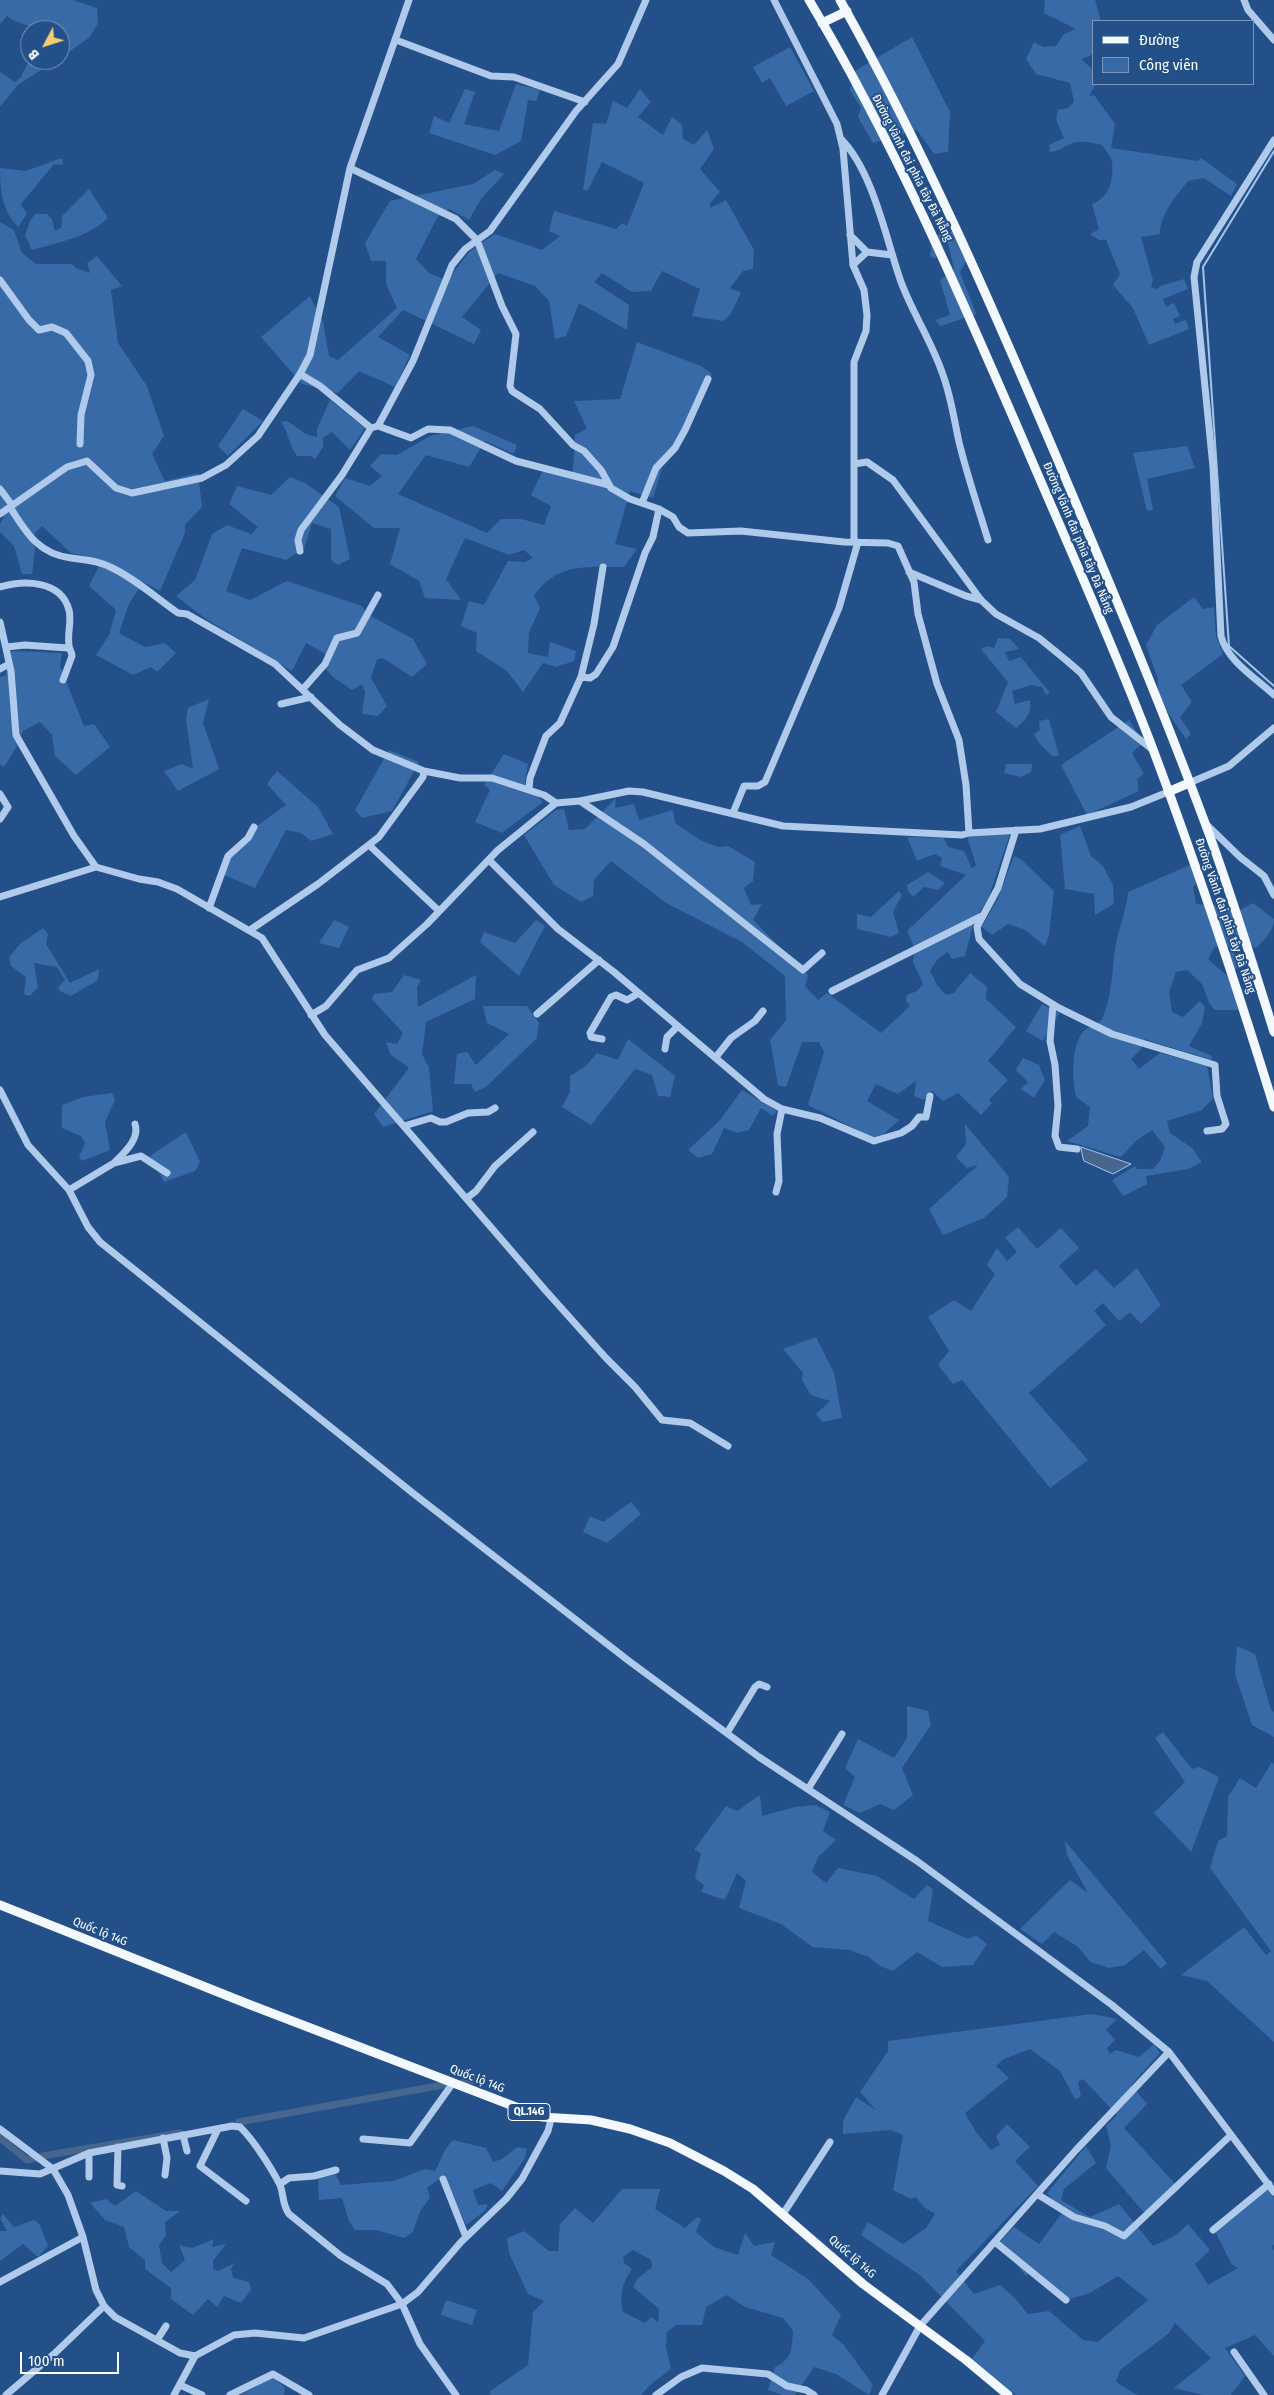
<!DOCTYPE html>
<meta charset="utf-8">
<style>
body{margin:0}
#map{position:relative;width:1274px;height:2395px;overflow:hidden;background:#235089;font-family:"Fira Sans Condensed",sans-serif}
canvas{display:block}
.legend{position:absolute;left:1092px;top:20px;width:162px;height:65px;box-sizing:border-box;background:#235089;border:1px solid #7b96b8;margin:0;padding:6px 9px;list-style:none;font-size:15px;color:#fff}
.legend li{display:flex;align-items:center;gap:10px;height:25px}
.legend b{width:25px;border:1px solid #7b96b8}
.north{position:absolute;left:20px;top:20px;width:50px;height:50px;box-sizing:border-box;background:#235089;border:1px solid #7b96b8;border-radius:50%;rotate:230deg;font-size:14px;font-weight:700;line-height:20px;text-align:center;color:#fff}
.north::after{content:'';display:block;margin:auto;width:18px;height:22px;background:#f5ce72;clip-path:polygon(50% 0,100% 100%,50% 72%,0 100%)}
.scale{position:absolute;left:20px;top:2352px;width:99px;height:22px;box-sizing:border-box;border:2px solid #fff;border-top:0;padding-left:6px;font-size:15px;line-height:18px;white-space:nowrap;color:#fff;-webkit-text-stroke:4px #235089;paint-order:stroke}
</style>
<div id="map">
<canvas width="1274" height="2395"></canvas>
<ul class="legend">
<li><b style="height:6px;background:#f3f7fe"></b>Đường</li>
<li><b style="height:14px;background:#376aa6"></b>Công viên</li>
</ul>
<div class="north">B</div>
<div class="scale">100 m</div>
</div>
<script>
const g = document.querySelector('canvas').getContext('2d');
g.lineJoin = 'round';
function fillPath(path, color) {
  g.fillStyle = color;
  g.fill(path, 'evenodd');
}
function strokePath(path, color, width, dash) {
  g.strokeStyle = color;
  g.lineWidth = width;
  g.lineCap = dash ? 'butt' : 'round';
  g.setLineDash(dash || []);
  g.stroke(path);
}
function write(font, color, halo, rows, align = 'center') {
  g.font = font + ' "Fira Sans Condensed",sans-serif';
  g.lineWidth = 4;
  g.setLineDash([]);
  g.textBaseline = 'middle';
  g.strokeStyle = halo;
  g.fillStyle = color;
  for (const [text, x, y, turn = 0] of rows) {
    g.save();
    g.translate(x, y);
    g.rotate((+turn || 0) * Math.PI / 180);
    g.textAlign = isNaN(turn) ? turn : align;
    if (halo) g.strokeText(text, 0, 0);
    g.fillText(text, 0, 0);
    g.restore();
  }
}
fillPath(new Path2D(`
 M0 0H73L97 8 98 23 90 37 60 58V44L64 41 60 39V30C46 30 17 25 7 16L0 24Z
 M1045 0H1095L1101 21H1093V52L1090 56 1081 59 1093 70V84H1096L1089 96 1094 95 1115 124 1111 148 1198 161 1201 158 1237 184 1231 196 1204 178 1188 181C1176 196 1160 214 1160 234L1141 237 1153 280 1151 287 1156 289 1163 285 1184 279 1188 289 1163 299 1166 307 1174 303 1180 316 1173 319 1175 324 1186 320 1189 329 1149 345 1133 308 1113 285 1120 274 1106 240H1099L1090 234 1099 229 1092 204C1109 198 1114 179 1112 163 1112 157 1105 150 1102 145 1092 143 1083 140 1073 143 1064 146 1060 151 1050 152L1049 145 1064 138 1056 120 1058 110 1068 108 1074 102 1070 83 1036 74 1026 59 1034 42 1043 47 1056 46 1064 34 1076 29 1044 13Z
 M912 37 950 112 948 152 934 154 917 130 873 143 858 117 861 108 850 90 855 71Z
 M790 47 814 91 786 106 770 78 762 83 753 67Z
 M30 59 56 60 18 85 0 107V72L15 82 21 77Z
 M516 84 540 90 536 101 528 100 521 141 495 155 429 133 434 116 449 123 465 89 475 92 464 124 499 131Z
 M640 89 651 102 638 117 663 135 672 117 682 125 683 139 694 145 707 130 714 149 700 169 720 192 710 203V208L726 200 754 250 753 269 743 271 730 288 741 293 730 315 723 321 692 316 700 289 662 271 651 291 632 292 602 273 594 282 629 305 627 330 579 303 566 336 555 339 549 301 535 286 498 273 462 317 481 330 474 344 403 310 378 337 410 355 395 387 359 371 338 393 302 384 261 337 310 296 323 322 329 356 338 360 397 308 386 284V261H371L365 243 390 201 473 184 495 170 504 174 481 199 469 220 449 209 438 216 416 259 429 273 447 281 470 251 495 234 542 250 560 236 549 231 554 211 616 229 622 223 627 226 644 183 602 162 588 190H583L593 123 606 124 613 101 627 108Z
 M62 158 63 165 54 164 21 204 27 214 18 227C2 210 0 190 0 168L26 171Z
 M89 189 108 218C87 238 59 242 32 250L25 235 30 221 35 214H47L52 219 55 231 61 228 62 216Z
 M0 222 14 230 22 253 36 264H72L76 268 90 273 87 263 97 256 122 286 111 290 118 343 147 386 164 436 152 454 165 481 198 473 202 507 185 525V533L160 591 143 582 129 604 119 633 145 647 165 643 176 653 157 672 151 667 133 675 96 655 109 635 116 610 89 586 102 560 71 553 42 526 33 535 35 550 32 574H22L14 546 0 532V524L4 517 0 508Z
 M958 230 970 255 960 272 976 314 941 326 935 320 950 315 940 280 954 269 948 243H942L935 259 930 256 933 236Z
 M637 342 701 366 712 374 682 442 663 465 653 498 630 491 615 544 637 549 624 567C588 567 557 562 534 596L540 608 529 632 528 653 548 657 550 642 576 651 574 661 556 667 543 663 523 692 507 671 476 651 477 633 461 626 469 601 484 605 508 561 525 562 533 558 524 550 509 555 465 538 446 579 461 600 425 598 419 581 390 564 400 528H374L335 496 345 478 370 486 382 476 370 466 381 454 397 455 430 436 473 426 517 445 514 454 485 441 469 467 426 455 398 494 487 533 501 519H521L544 525 551 506 531 495 545 466 570 473 573 470 575 435 587 429 574 401 620 399Z
 M330 400 365 428 350 450 332 432 323 438V447L315 459 311 456H297C288 444 289 433 281 422L287 421 306 434 317 437V429Z
 M243 409 263 421 228 456 218 446Z
 M1187 446 1195 468 1147 479 1153 510 1147 511 1133 453Z
 M290 477 305 483 339 507 350 559 338 565 331 560V529L312 523 304 549 286 560 242 548 226 591 250 600 287 581 362 606 367 614 413 639 427 664 412 677 383 658 377 659 371 678 387 706 378 716 362 714 365 692 362 684 352 690 333 677 323 666 327 655 306 643 292 671 206 619 176 596 195 580 212 534 227 525 251 534 258 527 229 504 237 486 271 495Z
 M1194 597 1203 609 1214 607 1216 636 1223 654 1181 685 1192 702 1180 717 1191 734 1186 739 1157 697 1158 679 1146 645 1157 625Z
 M998 638 1010 639 1019 649 1005 652 1009 661 1021 657 1050 693 1046 695 1042 687 1031 685 1012 691 1015 704 1030 700C1032 713 1026 720 1016 728L996 712 1008 682 981 649 987 646 994 648Z
 M11 651 62 653 60 666 84 726 94 724 110 747 76 775 55 756 52 735 40 722 23 731 16 748 4 767 0 764V677L5 676Z
 M209 699 203 723 219 769 178 791 164 771 182 764 193 769 186 719 188 708Z
 M1049 719 1059 756H1052L1039 743 1034 734 1040 730 1039 721Z
 M1129 720 1143 743 1132 753 1144 774 1137 779 1139 791 1087 815 1061 765Z
 M389 750 419 762 392 811 362 818 355 810Z
 M504 754 528 764 525 782 543 802 502 833 475 822 490 790 484 785Z
 M1006 764H1032L1031 772 1021 777 1004 773Z
 M277 771 318 807 333 834 311 841 301 833 286 830 255 888 219 873 254 828 286 805 267 784Z
 M616 798 615 808 634 804 639 820 673 810 675 823 702 841 718 847 728 846 755 862 753 881 744 888 751 905 762 904 753 920 808 975 805 986 818 1000 827 993 881 1033 910 1006 906 1001 907 995 917 991 923 984 913 962 915 949 907 931 966 875 940 866 942 858 935 854 917 861 907 837 944 838 948 847 964 851 972 869 976 865 967 836 1010 834 988 899 974 921 965 956 952 959 948 952 937 960 930 971 937 985 946 995 954 993 970 973 987 987 986 999 1016 1027 988 1061 1008 1080 989 1100 992 1103 981 1115 958 1093 943 1101 932 1091 924 1100 914 1096 916 1081 898 1094 876 1084 867 1101 899 1120 877 1140 808 1105 824 1052 819 1042H802L786 1087 778 1085 770 1040 786 1020 785 976 742 942 666 903 611 861 594 880 593 896 581 902 554 885 524 835 556 810 564 809 569 830 585 829Z
 M1080 826 1091 856 1103 866 1113 885 1114 904 1095 915 1094 894 1065 889 1060 835Z
 M1014 856 1022 860 1054 891 1049 935 1045 946 1025 930 1008 924 992 935 982 927 998 898Z
 M1192 864 1200 879 1193 887 1196 904 1219 906 1224 912 1234 901 1240 910 1253 903 1274 919C1274 931 1264 940 1256 948L1243 942 1235 945 1234 957 1240 966 1232 972 1223 965 1229 948 1225 943 1214 948 1208 959 1243 990 1238 1010H1215L1209 1003 1202 984 1187 970 1176 972 1169 992 1172 1012 1183 1017 1200 1001 1205 1007 1202 1023 1189 1046 1212 1056 1211 1060 1144 1039 1141 1049 1131 1059 1139 1069 1160 1053 1207 1066 1213 1098 1202 1110 1167 1121 1170 1133 1192 1148 1202 1162 1188 1169 1146 1176 1147 1184 1123 1196 1112 1180 1135 1166 1137 1169H1153L1160 1161 1165 1147 1152 1130 1137 1140 1121 1157 1067 1141 1088 1126 1090 1107 1076 1097C1072 1078 1071 1049 1082 1033 1087 1026 1100 1025 1103 1017 1112 994 1112 972 1115 949 1118 930 1126 912 1128 892Z
 M928 872 945 883 938 890 924 887 913 897 908 891 907 885Z
 M899 891 902 895 893 912 899 933 891 937 857 929V914L871 917Z
 M334 920 349 927 339 948 319 943Z
 M536 920 545 926 519 976 480 942 484 932 515 943Z
 M43 928 48 934 46 944 70 983 99 969 98 980 71 996 60 991 58 987 65 980 57 967 34 963 38 987 30 996 24 994 26 977 11 966 9 957 21 943Z
 M404 975 421 980 417 987 418 1007 476 975 475 999 426 1022 422 1054 429 1068 433 1111 383 1127 374 1114 409 1068 390 1054 386 1042 397 1044 403 1033 372 999 374 994 392 992Z
 M1042 1004 1059 1013 1043 1041 1026 1031Z
 M483 1006H527L539 1023 537 1038 486 1087 475 1092 471 1084H454L457 1054 467 1052 476 1065 509 1034 487 1023Z
 M628 1039 675 1076 670 1097 658 1096 652 1075 635 1069 591 1125 562 1107 570 1092V1076L586 1066 597 1053 618 1060Z
 M1023 1058 1039 1065 1045 1080 1034 1098 1021 1089 1028 1082 1016 1070Z
 M742 1090 777 1111 773 1116 761 1108 749 1130 737 1133 724 1128 712 1154 698 1158 688 1150 720 1120Z
 M112 1093 115 1100 105 1122 110 1150 82 1161 79 1157 85 1143 81 1136 62 1128V1105L83 1097Z
 M965 1124 1009 1177 1007 1197 984 1218 943 1235 929 1209 978 1165 967 1168 956 1157 966 1144Z
 M186 1132 200 1162 195 1171 164 1182 150 1156Z
 M1018 1227 1037 1249 1061 1228 1079 1248 1059 1266 1076 1286 1096 1269 1114 1288 1137 1268 1161 1305 1141 1324 1130 1312 1119 1321 1103 1303 1094 1311 1106 1325 1029 1393 1088 1460 1050 1488 962 1380 953 1384 938 1365 949 1351 928 1317 954 1300 971 1311 995 1274 987 1265 997 1248 1007 1261 1017 1252 1005 1238Z
 M816 1337 834 1373 842 1418 822 1422 816 1414 830 1401 811 1395 802 1380 803 1373 783 1349Z
 M631 1502 641 1514 607 1543 583 1532 590 1516 603 1522Z
 M1237 1646 1255 1654 1271 1710 1274 1712V1737L1252 1725 1235 1674Z
 M907 1706 928 1711 931 1725 902 1768 913 1795 894 1810 880 1804 860 1813 843 1805 855 1777 845 1768 858 1739 894 1758 907 1738Z
 M1163 1732 1192 1769 1199 1767 1219 1777 1191 1852 1154 1813 1185 1782 1155 1738Z
 M1272 1762 1274 1764V2042L1207 1981 1181 1975 1244 1927 1266 1955 1271 1951 1210 1868 1218 1841 1227 1836 1228 1797 1240 1778 1256 1788Z
 M760 1795 762 1816 795 1807 815 1805 830 1812 823 1831 836 1840 818 1857 812 1872 826 1883 838 1868 877 1876 914 1899 927 1885 933 1889 928 1921 968 1939 976 1935 987 1944 973 1965 942 1967 917 1952 893 1971 880 1966 869 1957 849 1950 813 1947 781 1924 739 1908 746 1881 737 1873 725 1900 701 1892 704 1885 695 1878 701 1853 694 1850 726 1806 737 1811Z
 M1065 1841 1167 1963 1161 1969 1144 1950 1125 1965 1109 1968 1091 1962 1077 1946 1054 1932 1042 1944 1020 1929 1070 1880 1088 1893 1067 1855Z
 M1092 2014 1117 2019 1106 2030 1115 2040 1107 2048 1110 2054 1116 2050 1139 2057 1154 2044 1160 2053 1131 2085 1147 2104 1124 2128 1180 2189 1146 2215 1106 2168 1111 2146 1106 2126 1117 2115 1083 2079 1078 2082 1081 2097 1075 2099 1060 2071 1030 2049 1004 2059 996 2066 1009 2078 965 2113 976 2132 991 2150 1000 2145 996 2136 1007 2124 1030 2147 1015 2161 1038 2186 956 2271 974 2294 1000 2285 1015 2298 1028 2314 1049 2311 1083 2340 1098 2342 1148 2300 1118 2276 1090 2293 1070 2299 1032 2271 1026 2276 999 2243 1014 2227 1039 2244 1062 2213 1047 2193 1086 2146 1096 2163 1064 2189 1061 2200 1090 2217 1119 2204 1153 2246 1176 2235 1188 2224 1210 2250 1195 2264 1208 2285 1238 2268 1232 2265 1215 2231 1265 2184 1274 2198V2244L1272 2247 1274 2251V2356L1255 2335 1225 2348 1245 2376 1231 2395H1203L1174 2388 1211 2358 1175 2323 1168 2334 1120 2370 1116 2382 1137 2395H1016L972 2359 985 2341 921 2276 861 2235 868 2222 903 2244 926 2228 935 2214 924 2207 916 2197 911 2199 893 2190 903 2135 891 2130 843 2134V2121L856 2097 876 2110 860 2092 888 2051V2041Z
 M453 2140 486 2148 493 2162 502 2159 517 2147 527 2149 525 2158 502 2191 491 2183 473 2190 478 2205 488 2204 485 2211 466 2225 444 2175 427 2188 430 2198 420 2211 413 2232 404 2238 376 2230H355L349 2221 342 2198 319 2200 318 2179 335 2174 341 2185 393 2181 425 2169 435 2171 446 2148Z
 M622 2189H660L655 2209 685 2228 697 2217 701 2219 696 2232 714 2247 738 2255 745 2233 754 2246 775 2242 771 2255 808 2279 841 2315 832 2335 844 2345 873 2385 869 2395 836 2374 814 2367 795 2395H783L768 2390 775 2367C792 2360 792 2348 793 2331L783 2318 745 2307 727 2295 706 2307 702 2325H676L667 2332 666 2347 671 2369 650 2385 641 2395H491L489 2392 528 2365 533 2312 544 2301 528 2294 509 2253 507 2238 524 2231 549 2251H558L560 2224 575 2208 593 2223ZM633 2250 651 2260 652 2267 638 2278 633 2287 659 2309 658 2322 651 2317 645 2323 623 2312C619 2294 622 2284 632 2269L624 2263 623 2257Z
 M136 2191 166 2211H180L165 2222 166 2235 159 2245 162 2263 171 2272 185 2260 179 2245 192 2248 214 2239 212 2247 226 2244 213 2261V2269L218 2271 235 2263 231 2269 233 2278 249 2282 251 2290 241 2303 224 2296 217 2307 208 2299 193 2315 171 2299V2288L145 2269V2260L129 2247 124 2227 105 2220 90 2203 106 2199 115 2206Z
 M3 2214 14 2227 34 2220 40 2225 48 2246 38 2257 23 2244 0 2261V2231H7L0 2218Z
 M446 2300 477 2310 472 2325 441 2315Z
 M274 2378 285 2388 284 2395H241L269 2379Z`), '#376aa6');
const water = new Path2D(`
 M1081 1147 1131 1164 1113 1174 1084 1161Z`);
fillPath(water, '#46668e');
strokePath(water, '#a3c5eb', 1);
strokePath(new Path2D(`
 M1274 151 1203 267 1229 646 1274 686`), '#a3c5eb', 2);
strokePath(new Path2D(`
 M464 2082 479 2079
 M239 2122 443 2085
 M0 2138 27 2160 35 2158
 M42 2156 180 2133`), '#46668e', 7);
strokePath(new Path2D(`
 M774 0 837 124 843 149 853 265 864 290 867 315 866 331 854 362V541
 M1244 0 1248 10 1274 40
 M396 40 491 76 514 77 585 102
 M841 139C873 171 886 239 901 282 913 314 932 342 943 375 951 397 954 419 959 442 967 475 978 507 988 540
 M1274 140 1197 262 1194 277 1213 467 1221 636C1227 661 1256 678 1274 695
 M350 168 456 219 477 240 502 306 516 334 510 386 512 391 540 409 573 445 584 451 601 470 611 488 630 499 659 509 673 517 679 527 688 533 741 531 844 542 888 543 898 546 914 582 918 614 937 684 959 740 966 785 969 833
 M850 235 867 252 892 255
 M853 265 867 252
 M0 280 29 320 39 330 52 327 66 333 88 361 91 375 81 415 80 444
 M300 374 320 386 371 428
 M378 426 411 438 428 429 450 430 516 461 609 485
 M854 464 867 462 893 480 981 600 996 614 1039 638 1066 660 1081 673 1111 717 1153 750
 M0 489 12 505
 M642 503 656 468 675 448 685 430 708 379
 M10 507C26 532 38 554 71 558 84 560 97 560 108 566 130 575 158 599 178 613L187 614 275 664 340 725 373 750 424 771 460 778H492L544 795 556 803 580 801 629 791 643 792 783 826 962 835 969 833 1040 829 1131 807 1168 792
 M0 514 67 467 87 461 116 488 132 493 202 478 226 465 258 436 300 374 310 355 350 168 409 0
 M300 551 298 540 301 530 342 475 371 428 378 426 413 361 452 265 465 249 490 231 576 111 618 64 646 0
 M909 572 966 596 981 600
 M0 587C24 580 61 580 69 610 72 621 67 634 69 645 69 649 72 652 72 656L63 680
 M0 622 11 671 16 735 74 836 96 867 139 879 158 882 177 889 262 938 325 1035 546 1291 606 1358 635 1387 662 1420 690 1423 728 1446
 M7 647 25 645 68 648
 M0 669 9 664
 M581 677 590 678 596 674 613 647 645 553 653 537 659 509
 M303 689 325 664 337 638 357 633 378 595
 M281 704 311 697
 M1189 783 1229 766 1274 728
 M529 789 530 778 546 736 560 723 581 677 594 624 603 567
 M0 794 8 807 0 819
 M580 801 644 844 803 970 822 953
 M733 813 744 786H758L765 782 839 608 858 542
 M1206 824 1240 857 1264 876 1274 895
 M1016 830 998 888 977 927 979 939 1020 984 1059 1008 1112 1034 1215 1065 1217 1096 1226 1124 1222 1129 1207 1131
 M369 845 439 911
 M490 861 558 929 614 972 764 1099 782 1109 820 1118 874 1141 901 1133 912 1126 919 1117H926L930 1096
 M0 897 96 867
 M209 908 228 856 248 838 254 827
 M250 930 318 884 379 837 423 777 424 771
 M832 991 982 916
 M1053 1005 1050 1041 1055 1065 1058 1106 1055 1136 1059 1147 1077 1149
 M537 1014 599 960
 M311 1015 326 1006 357 970 389 958 427 924 498 850 556 803
 M602 1039 591 1037 590 1033 611 997 616 995 627 1000 639 993
 M665 1049 667 1037 678 1026
 M716 1057 731 1038 755 1021 763 1011
 M0 1090 28 1145 69 1190 88 1227 100 1242 414 1494 629 1661 759 1757 917 1861 1112 2005 1169 2052 1274 2192
 M404 1126 431 1118 440 1122H446L468 1113 488 1112 495 1108
 M115 1162C124 1153 140 1139 135 1124
 M69 1190 114 1163 141 1156 167 1173
 M776 1192 779 1181 777 1134 782 1109
 M467 1198 476 1191 495 1166 533 1132
 M727 1733 755 1687 759 1684 767 1687
 M808 1789 842 1734
 M0 2129 53 2169 68 2195 83 2237 96 2290 104 2306 115 2317 180 2353 195 2356 234 2335 255 2333 304 2338 402 2304 418 2292 461 2242 506 2199 522 2179 548 2131 551 2119
 M218 2129 200 2166 246 2201
 M183 2135 187 2151
 M163 2138 167 2158 165 2175
 M363 2139 410 2143 453 2083
 M118 2147 117 2185 122 2186
 M0 2171 40 2174 89 2153 232 2126 240 2127C253 2139 272 2169 280 2185 284 2195 282 2204 289 2214L341 2256 387 2284 402 2304 420 2344 456 2395
 M89 2177V2153
 M443 2179 466 2237
 M280 2184 289 2178 314 2176 336 2170
 M1037 2194 1074 2217 1105 2226 1124 2236 1231 2135
 M783 2214 830 2142
 M1213 2230 1269 2184
 M995 2242 1066 2300
 M0 2282 83 2237
 M157 2340 166 2326
 M1234 2352 1264 2395
 M180 2385 202 2395
 M6 2395 54 2354 104 2306
 M174 2395 195 2356
 M230 2395 273 2374 309 2395
 M656 2395 681 2377 702 2368 768 2374 787 2386 806 2390 814 2395
 M882 2395 920 2326 1076 2150 1169 2052`), '#afcaea', 7);
strokePath(new Path2D(`
 M809 0C893 140 958 290 1023 440 1067 543 1114 646 1154 752 1198 869 1237 987 1274 1107
 M840 0C924 149 992 306 1059 463 1109 582 1160 702 1205 823 1231 892 1252 962 1274 1032
 M822 23 847 11
 M1168 792 1189 783
 M0 1905 248 2004 542 2117 591 2120 630 2129 670 2143 724 2171 753 2189 863 2284 966 2360 1008 2395`), '#f3f7fe', 9);
for (const [x, y, w] of [
 [529,2112,42]
]) {
  const box = new Path2D();
  box.roundRect(x - w / 2, y - 8.5, w, 17, 4);
  g.fillStyle = '#235089';
  g.fill(box);
  strokePath(box, '#fff', 1);
}
write('bold 11px', '#fff', null, [
 ["QL.14G",529,2112]
]);
write('12px', '#fff', '#235089', [
 ["Đường Vành đai phía tây Đà Nẵng",912,168,63],
 ["Đường Vành đai phía tây Đà Nẵng",1078,538,67],
 ["Đường Vành đai phía tây Đà Nẵng",1225,916,71],
 ["Quốc lộ 14G",100,1932,22],
 ["Quốc lộ 14G",477,2079,21],
 ["Quốc lộ 14G",852,2257,41]
]);
</script>
